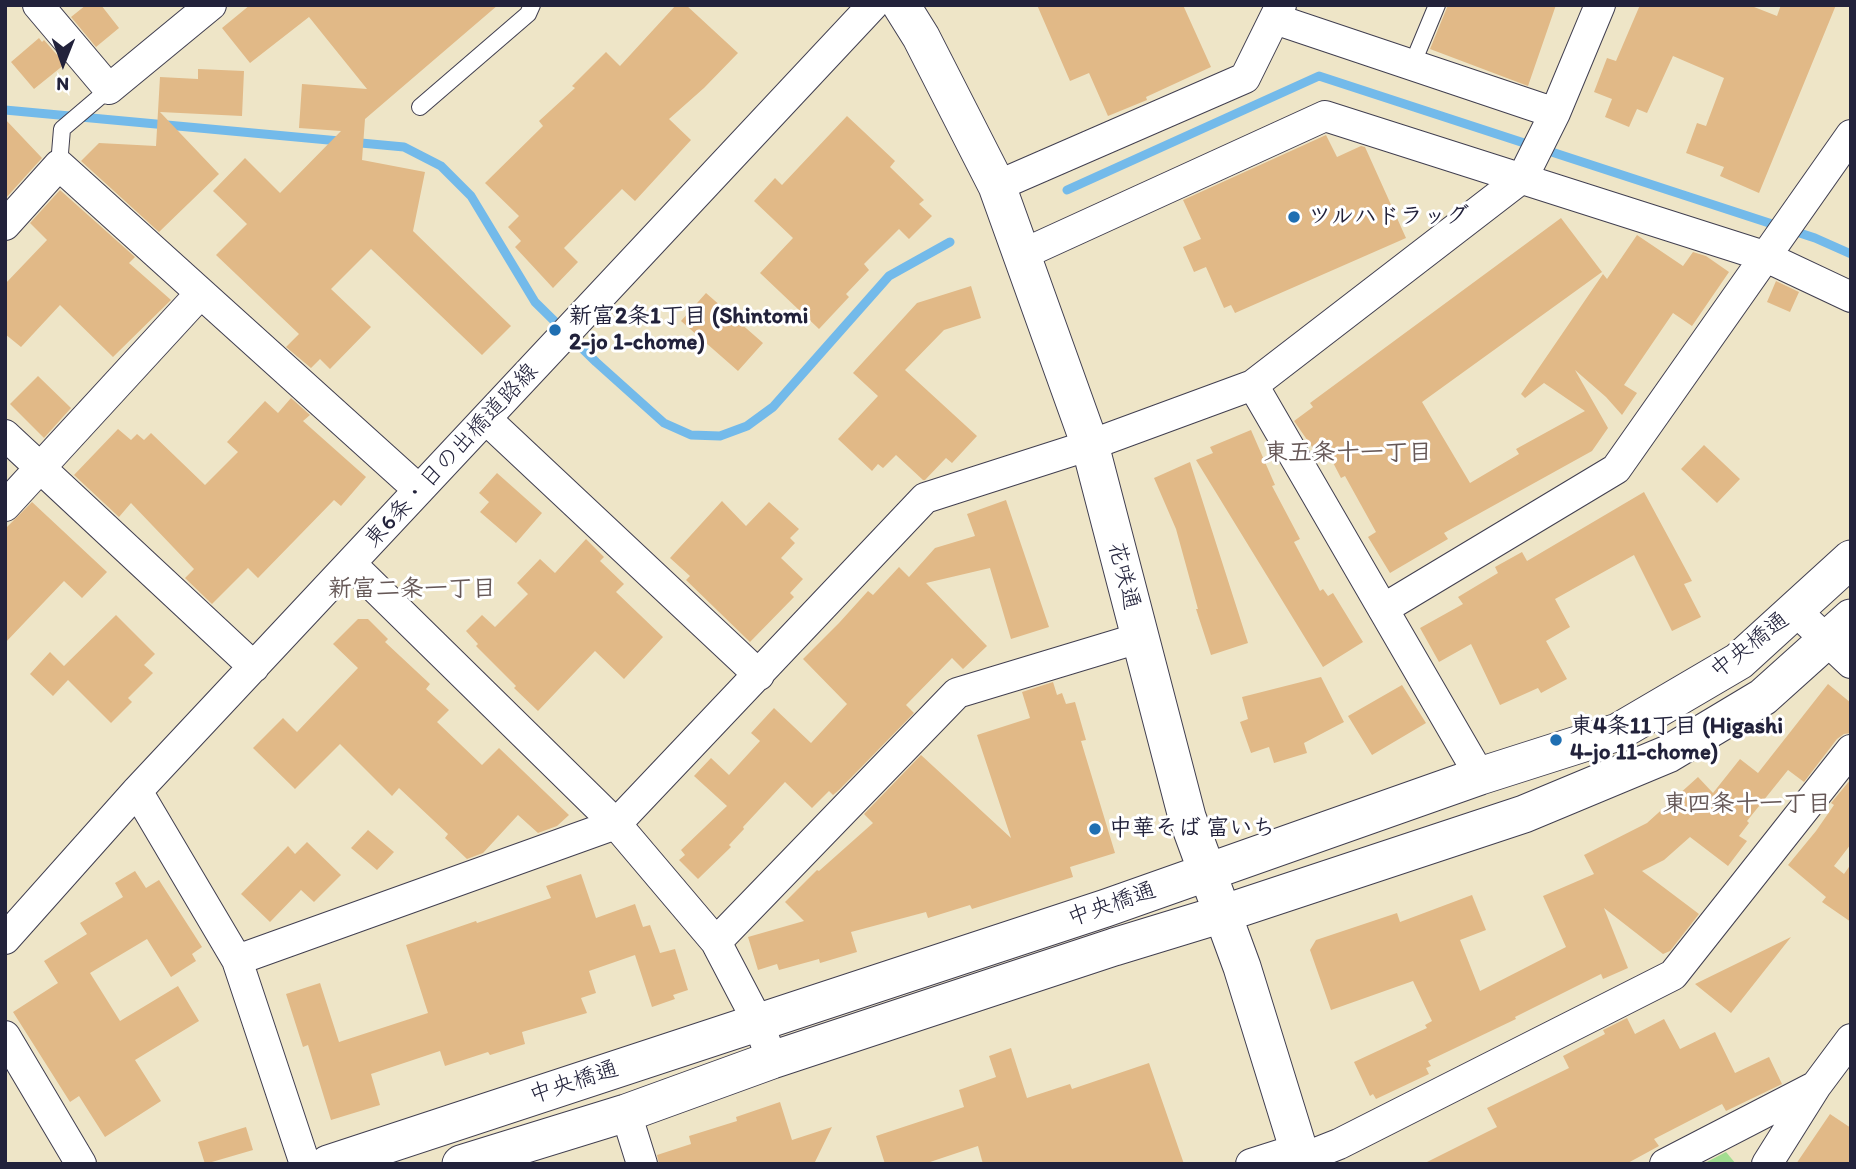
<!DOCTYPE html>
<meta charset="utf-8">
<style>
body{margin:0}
#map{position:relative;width:1856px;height:1169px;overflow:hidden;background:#eee5c7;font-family:Itim,sans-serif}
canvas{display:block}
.frame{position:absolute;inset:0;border:7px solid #22223b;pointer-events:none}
.north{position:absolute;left:28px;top:28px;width:70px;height:70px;-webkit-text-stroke:5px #fff;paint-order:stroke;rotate:181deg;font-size:19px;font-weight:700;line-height:28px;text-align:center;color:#22223b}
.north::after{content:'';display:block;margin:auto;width:24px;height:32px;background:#22223b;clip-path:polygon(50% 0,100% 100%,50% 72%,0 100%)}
</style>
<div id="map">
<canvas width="1856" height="1169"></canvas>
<div class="frame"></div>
<div class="north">N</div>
</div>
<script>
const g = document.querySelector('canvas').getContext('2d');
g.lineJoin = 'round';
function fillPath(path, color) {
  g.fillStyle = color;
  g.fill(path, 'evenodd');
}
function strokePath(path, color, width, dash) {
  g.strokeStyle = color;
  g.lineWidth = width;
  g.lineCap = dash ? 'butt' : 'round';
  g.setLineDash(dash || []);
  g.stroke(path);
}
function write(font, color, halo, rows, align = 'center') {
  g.font = font + ' Itim,"Klee One",sans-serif';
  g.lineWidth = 6;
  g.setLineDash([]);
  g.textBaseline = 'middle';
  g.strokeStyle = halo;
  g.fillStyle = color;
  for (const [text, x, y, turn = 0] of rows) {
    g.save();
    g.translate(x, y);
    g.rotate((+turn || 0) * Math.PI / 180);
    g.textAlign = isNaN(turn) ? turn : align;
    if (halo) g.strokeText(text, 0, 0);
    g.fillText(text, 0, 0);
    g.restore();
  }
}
fillPath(new Path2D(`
 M1726 1152 1736 1164H1703Z`), '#a2dd90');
strokePath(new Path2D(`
 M5 110 404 147 441 166 471 196 535 302 596 362 664 423 691 435 720 436 747 426 773 407 889 276 950 242
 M1067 190 1319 76 1815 238 1851 254`), '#73baea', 9);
fillPath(new Path2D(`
 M86 5H101L119 28 96 47 71 17Z
 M250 5H498L365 119 362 160 425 172 413 231 511 326 482 355 371 249 331 289 371 327 330 369 320 359 311 368 286 347 299 334 216 255 247 224 213 191 245 158 280 193 341 131 299 128 302 84 367 89 309 17 250 63 222 28Z
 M676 5H686L738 53 704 88 669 119 691 140 635 201 622 189 564 248 578 262 553 288 515 247 521 241 508 227 519 216 485 183 543 126 539 121 575 88 572 86 606 52 620 66Z
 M1037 5H1183L1211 67 1146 97 1147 100 1108 116 1089 73 1070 81Z
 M1448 5H1556L1528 86 1430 49Z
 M1640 5H1749L1777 16 1781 5H1836L1759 193 1720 176 1724 167 1686 153 1697 123 1706 126 1724 78 1673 56 1647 113 1637 109 1629 127 1605 117 1612 99 1594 92 1607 58 1616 61Z
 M39 38 42 42 44 40 65 64 34 89 11 62Z
 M198 69 244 71 242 116 160 112 219 174 159 232 81 161 99 143 156 146 160 77 198 79Z
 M847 116 895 161 890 167 924 200 919 204 932 216 909 239 899 229 864 264 869 270 846 294 849 297 819 329 760 273 793 238 754 201 775 178 782 185Z
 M5 119 42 158 5 199Z
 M1326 135 1337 157 1361 146 1365 147 1406 238 1235 313 1231 305 1224 308 1206 267 1194 272 1183 247 1201 239 1183 200Z
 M60 190 135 257 129 263 171 300 113 357 60 305 21 347 5 334V284L47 240 30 223Z
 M1561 218 1602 272 1422 402 1470 483 1519 454 1516 449 1585 411 1544 383 1525 398 1521 394 1603 274 1607 279 1637 235 1683 266 1693 252 1706 256 1729 272 1692 326 1673 313 1624 385 1637 393 1622 415 1606 397 1575 370 1608 428 1592 451 1444 533 1448 539 1390 573 1368 537 1376 532 1345 476 1341 478 1327 451 1319 457 1294 421 1313 407 1310 403Z
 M1776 281 1799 292 1790 312 1767 302Z
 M971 286 981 318 944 330 905 370 977 436 952 463 946 458 925 480H923L896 455 883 468 878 464 872 471 838 439 878 396 853 373 917 303Z
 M706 293 763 343 738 371 681 321Z
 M38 376 71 408 44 438 10 404Z
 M291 398 310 415 303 421 366 477 341 506 334 500 258 578 248 568 212 604 185 578 194 569 131 503 119 517 74 475 118 429 131 440 137 434 144 440 151 433 205 485 238 452 227 442 265 401 278 413Z
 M1251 430 1275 485 1272 486 1300 539 1294 542 1320 591 1323 589 1328 596 1333 593 1363 642 1323 667 1196 460 1213 453 1210 447Z
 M1704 445 1740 479 1717 503 1681 469Z
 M1190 462 1248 643 1211 655 1196 609H1198L1176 529 1154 478Z
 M497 473 542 513 516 543 480 512 489 502 479 493Z
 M1644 492 1692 581 1684 584 1701 617 1672 631 1634 555 1555 599 1570 627 1546 641 1567 679 1541 693 1538 688 1500 705 1471 644 1439 662 1420 628 1463 604 1458 597 1498 573 1495 567 1522 552 1527 561Z
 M1006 500 1049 627 1011 639 990 568 926 583 987 646 963 669 952 658 906 705 914 713 839 790 833 795 829 791 812 808 785 782 743 827 744 829 729 845 731 847 698 879 679 860 685 855 681 850 727 806 694 776 711 758 729 775 760 741 751 733 774 708 811 743 847 704 803 659 839 623 868 591 873 595 899 567 909 577 935 548 975 536 967 514Z
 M722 501 746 526 769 502 799 529 790 538 795 543 781 558 803 579 790 593 794 597 750 642 686 580 690 576 670 558Z
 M32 502 107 572 82 598 64 581 5 643V529Z
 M586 539 604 557 600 561 624 584 616 592 663 637 624 679 595 651 538 711 514 688 516 686 476 646 478 644 466 631 482 615 495 627 528 594 517 583 540 559 555 573Z
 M116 615 155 654 144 665 153 673 128 698 132 702 111 723 68 680 53 696 30 674 50 652 64 666Z
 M358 619H368L388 639 385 642 430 684 426 689 449 710 437 722 482 765 499 748 569 815 557 826 538 833 518 815 483 853 467 859 445 838 448 834 399 788 392 796 340 744 295 789 253 748 283 718 297 732 358 668 333 644Z
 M1321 677 1344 722 1304 743 1307 753 1274 763 1269 747 1251 753 1240 722 1248 719 1242 697Z
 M1053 682 1057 695 1062 693 1066 704 1075 702 1086 740 1081 741 1115 853 1070 867 1073 877 972 909 970 905 928 918 926 912 851 932 857 952 820 963 819 959 779 970 777 964 758 970 748 937 804 921 785 902 817 870 819 871 873 823 864 814 921 755 1011 838 977 735 1030 718 1022 692Z
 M1828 684 1851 703V733L1844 734 1837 739 1804 782 1788 770 1747 821 1749 823 1739 836 1747 841 1728 866 1690 837 1664 860 1642 871 1699 914 1670 951 1663 954 1604 908 1628 968 1603 979 1601 974 1515 1017 1516 1019 1428 1061 1431 1066 1426 1068 1429 1074 1376 1099 1373 1094 1370 1096 1354 1062 1427 1028 1425 1025 1432 1021 1413 981 1331 1010 1310 950 1316 940 1397 913 1400 922 1472 895 1486 930 1460 940 1480 991 1566 947 1543 896 1594 874 1584 855 1647 823 1698 777 1713 793 1740 759 1758 773Z
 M1402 685 1426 723 1372 755 1348 716Z
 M1851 779V844L1834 866 1844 874 1851 864V922L1822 902 1826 897 1788 865 1816 831 1834 805 1831 803Z
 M368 830 394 852 377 870 351 848Z
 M307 842 341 875 314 902 301 890 270 922 241 894 288 846 295 854Z
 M135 871 146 888 159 880 202 947 192 954 196 961 171 977 147 939 90 973 120 1021 178 986 199 1021 135 1060 161 1101 105 1137 79 1096 70 1102 13 1012 58 983 44 961 87 934 80 923 123 897 115 883Z
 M581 874 596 918 635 904 643 927 650 925 660 953 675 949 688 990 673 995 675 999 652 1007 635 955 589 971 596 993 581 998 587 1013 522 1032 525 1044 490 1055 488 1052 445 1066 440 1051 371 1074 380 1105 331 1120 308 1045 303 1047 286 994 320 983 339 1042 428 1013 406 945 476 921 477 923 551 898 546 886Z
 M1791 937 1731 1013 1695 984Z
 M1627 1018 1635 1034 1664 1019 1680 1049 1715 1032 1735 1073 1769 1057 1782 1084 1726 1111 1722 1104 1654 1139 1659 1146 1626 1164H1423L1497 1127 1487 1108 1569 1068 1563 1056 1605 1034 1603 1030Z
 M1011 1048 1027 1098 1070 1084 1072 1089 1149 1063 1184 1164H983L978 1146 924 1164H885L876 1136 964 1107 959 1090 996 1077 989 1056Z
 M780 1102 792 1140 832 1127 814 1164H659L657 1155 691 1144 689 1136 737 1121 736 1117Z
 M1830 1114 1851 1128V1164H1796Z
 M246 1127 253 1150 205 1164 198 1142Z`), '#e1b987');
const service = new Path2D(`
 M1412 65 1437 5
 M420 107 528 14 532 5
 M59 165 62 129 109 89`);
const minor = new Path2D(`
 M38 5 109 89 211 5
 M1275 19 1555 113
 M997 186 1245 78 1281 5
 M5 225 59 165 419 490
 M1023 254 1325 116 1764 256 1851 297
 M1253 385 1480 776
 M486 419 759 675
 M5 435 254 667
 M5 506 200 294
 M351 564 616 824 716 942 758 1022 772 1060
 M1383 609 1616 469 1851 135
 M1796 611 1851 663
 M137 791 237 960 305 1164
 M5 939 137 791 873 5
 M716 942 957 693 1139 638
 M237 960 616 824 925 498 1090 445 1253 385 1523 177 1555 113 1600 5
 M5 1036 81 1164
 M626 1113 642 1164
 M1301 1159 1339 1144 1673 975 1851 750
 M1251 1164 1298 1149
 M1665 1164 1816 1086
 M1767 1164 1816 1086 1851 1039`);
const tertiary = new Path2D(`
 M901 5 921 37 997 186 1090 445 1187 817 1242 967 1303 1164
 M328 1164 1106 908 1480 776 1618 732 1739 661 1851 559
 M461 1164 626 1113 772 1060 1114 947 1222 914 1524 814 1668 754 1763 697 1851 618`);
strokePath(service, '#413f50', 18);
strokePath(minor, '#413f50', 32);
strokePath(tertiary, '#413f50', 39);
strokePath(service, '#fff', 16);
strokePath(minor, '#fff', 30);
strokePath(tertiary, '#fff', 37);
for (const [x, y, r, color] of [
 [1294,217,7,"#1f6fb2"],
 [555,330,7,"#1f6fb2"],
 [1556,740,7,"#1f6fb2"],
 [1095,829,7,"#1f6fb2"]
]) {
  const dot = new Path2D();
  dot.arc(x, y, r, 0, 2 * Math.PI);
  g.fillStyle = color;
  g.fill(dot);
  strokePath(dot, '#fff', 2.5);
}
write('bold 23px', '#22223b', '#fff', [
 ["ツルハドラッグ",1308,217],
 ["新富2条1丁目 (Shintomi",569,317],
 ["2-jo 1-chome)",569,343],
 ["東4条11丁目 (Higashi",1570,727],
 ["4-jo 11-chome)",1570,753],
 ["中華そば 富いち",1109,829]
], 'left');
write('23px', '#22223b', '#fff', [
 ["東6条・日の出橋道路線",452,456,-47],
 ["花咲通",1123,576,76],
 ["中央橋通",1750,646,-38],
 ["中央橋通",1112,905,-19],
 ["中央橋通",574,1083,-18]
]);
write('bold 24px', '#655756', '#fff', [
 ["東五条十一丁目",1348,454],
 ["新富二条一丁目",412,590],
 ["東四条十一丁目",1747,805]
]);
</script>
